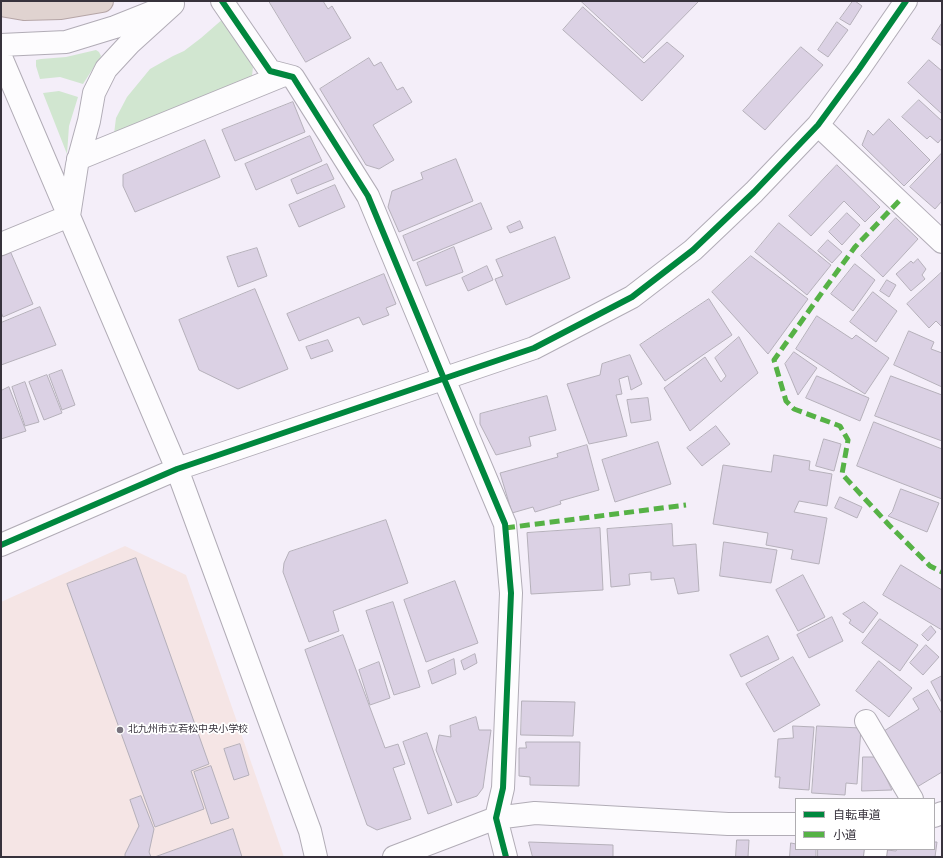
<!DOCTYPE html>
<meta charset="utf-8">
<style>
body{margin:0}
#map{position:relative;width:943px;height:858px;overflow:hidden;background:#f4eef9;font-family:Overpass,"Noto Sans JP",sans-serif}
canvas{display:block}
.frame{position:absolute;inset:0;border:2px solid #37323c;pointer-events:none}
.legend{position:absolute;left:795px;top:798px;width:140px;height:52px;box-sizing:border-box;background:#fff;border:1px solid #afadb1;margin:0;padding:5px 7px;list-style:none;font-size:12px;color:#37323c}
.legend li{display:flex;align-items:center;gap:8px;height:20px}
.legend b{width:20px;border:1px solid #afadb1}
</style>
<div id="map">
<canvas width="943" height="858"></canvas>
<div class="frame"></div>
<ul class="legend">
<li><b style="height:5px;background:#00873e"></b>自転車道</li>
<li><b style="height:5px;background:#56b246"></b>小道</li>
</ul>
</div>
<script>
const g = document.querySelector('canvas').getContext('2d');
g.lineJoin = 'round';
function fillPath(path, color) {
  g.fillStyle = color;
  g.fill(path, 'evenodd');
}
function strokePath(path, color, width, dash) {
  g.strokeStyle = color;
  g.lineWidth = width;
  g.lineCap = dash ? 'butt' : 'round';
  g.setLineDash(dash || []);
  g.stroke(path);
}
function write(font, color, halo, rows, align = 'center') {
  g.font = font + ' Overpass,"Noto Sans JP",sans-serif';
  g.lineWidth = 3.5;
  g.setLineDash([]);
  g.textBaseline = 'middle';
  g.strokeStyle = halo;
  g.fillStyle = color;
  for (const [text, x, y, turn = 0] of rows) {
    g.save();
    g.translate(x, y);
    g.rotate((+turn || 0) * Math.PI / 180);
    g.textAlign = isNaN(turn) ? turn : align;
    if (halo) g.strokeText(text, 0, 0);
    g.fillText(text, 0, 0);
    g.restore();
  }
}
fillPath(new Path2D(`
 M125 546 186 575 284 857H1V602Z`), '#f5e5e5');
fillPath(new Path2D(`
 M224 18 253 67 252 76 114 134 116 118 127 97 150 69 173 56 184 51 201 38Z
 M96 50 99 52 101 56 83 84 60 77 40 79 36 66V60L41 59 66 57Z
 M59 91 78 97 69 126 67 154 43 93Z`), '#d1e6d0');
const building = new Path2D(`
 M269 1H323L328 9 332 6 351 38 306 62Z
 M581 1H699L643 58Z
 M853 1H855L862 6 850 25 840 19Z
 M583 7 644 63 667 42 684 56 642 101 563 30Z
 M837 22 848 30 828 57 818 50Z
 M942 23V46L932 39Z
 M801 47 823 65 765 130 743 111Z
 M369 58 374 66 381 62 397 90 403 87 412 102 373 125 394 160 379 169 366 165 320 89Z
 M929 60 942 71V114L908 83Z
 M919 100 942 121V138L938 143 930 136 927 139 902 117Z
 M293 102 305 132 235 161 222 130Z
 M889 119 930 160 904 186 862 145 868 130 873 135Z
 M310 136 322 161 256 190 245 164Z
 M205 140 220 177 135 212 123 186V175Z
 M942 153V201L935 209 910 187Z
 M456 159 473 201 399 232 388 207 392 191 423 179 421 173Z
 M327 164 334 179 297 194 291 180Z
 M837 165 880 207 865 222 844 201 811 236 789 216Z
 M335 185 345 207 299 227 289 205Z
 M481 203 492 229 413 261 403 236Z
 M847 213 860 225 842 245 829 232Z
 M896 218 918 239 883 277 861 256Z
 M520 221 523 228 510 233 507 227Z
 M779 223 831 265 807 295 755 252Z
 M555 237 570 278 506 305 495 279 503 276 496 260Z
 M828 240 842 252 832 263 818 251Z
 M454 247 463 272 426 286 417 263Z
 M257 248 267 276 238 287 227 257Z
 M11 253 33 304 3 317 1 312V257Z
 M751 256 808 299 768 354 712 292Z
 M918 259 926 269 922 275 925 279 911 291 896 274 911 261 913 263Z
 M855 264 875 280 853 311 831 294Z
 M487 266 493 280 468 291 462 278Z
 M942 272V327L936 321 929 328 907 304Z
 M384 274 396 304 386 308 389 315 363 325 359 317 299 341 287 314Z
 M887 280 896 285 889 297 880 291Z
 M255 289 288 369 238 389 199 370 179 320Z
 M873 292 897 311 876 342 850 322Z
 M709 299 732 335 665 381 640 345Z
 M40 307 56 345 1 365V323Z
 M817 316 852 339 856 335 889 358 865 394 796 349Z
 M909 331 934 342 931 349 942 353V387L894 365Z
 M739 337 758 373 690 431 664 388 705 357 721 382 726 376 715 358Z
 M328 340 333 351 311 359 306 347Z
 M794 352 817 368 798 395 785 364Z
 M630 355 642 384 631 390 628 376 619 379 622 394 616 395 627 436 589 444 567 384 600 375 602 364Z
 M62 370 75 405 62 410 49 375Z
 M47 375 62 413 44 420 29 382Z
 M817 376 869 398 860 421 806 398Z
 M891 376 942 395V441L875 416Z
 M25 382 39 422 25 426 12 387Z
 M9 387 26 431 1 439V391Z
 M547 396 556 430 529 437 531 446 496 455 480 424V414Z
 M648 398 651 420 631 423 627 400Z
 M874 422 942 449V499L857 466Z
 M716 426 730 444 702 466 687 448Z
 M824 439 841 444 834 471 816 466Z
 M658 442 671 484 615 502 602 460Z
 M587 445 599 490 560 501 561 504 535 512 533 507 512 513 500 473 558 457 557 454Z
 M774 455 810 461 809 470 832 474 827 506 799 501 794 512 827 518 819 564 791 559 793 550 766 545 768 533 713 524 723 465 771 472Z
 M901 489 939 503 927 532 888 516 892 512Z
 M840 497 862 507 857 518 835 508Z
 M386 520 408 583 333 611 339 631 309 642 283 572 284 563 289 552Z
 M672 524 673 546 696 544 699 591 678 594 674 578 651 580V572L629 574 630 585 611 587 607 529Z
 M600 528 603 590 531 594 527 533Z
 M724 542 777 550 771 583 720 576Z
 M136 558 209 764 191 771 204 809 155 827 67 584Z
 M901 565 942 590V630L883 595Z
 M803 575 825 617 798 631 776 590Z
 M455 581 478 643 426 662 404 600Z
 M393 602 420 687 394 695 366 611Z
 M864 602 878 613 863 633 849 623 851 620 843 614Z
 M832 617 843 641 809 658 797 635Z
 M880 619 918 645 900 671 862 643Z
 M931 626 936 632 928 641 922 635Z
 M343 635 385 748 398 744 405 764 393 768 411 819 377 830 367 825 305 650Z
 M768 636 779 659 741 677 730 655Z
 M926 645 939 657 923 675 910 663Z
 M475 654 477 663 464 670 461 661Z
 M793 657 820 705 774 732 746 684Z
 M454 659 456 674 432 684 428 671Z
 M879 661 912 688 889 717 856 691Z
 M379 662 390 698 370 705 359 670Z
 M942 676V703L931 682Z
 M928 690 942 714V772L917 787 884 731 919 709 913 699Z
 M522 701 575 702 573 736 521 735Z
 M476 717 479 730H491L483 788 477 796 457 803 436 750 439 735 451 737 450 726Z
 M793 726 814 727 809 790 779 788 780 777H775L778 739 793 738Z
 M817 726 861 728 857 784 846 783 845 795 812 793Z
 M427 733 452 805 428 814 403 742Z
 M526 742H580L579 786 530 785V777L519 776V748H526Z
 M240 744 249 775 234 780 224 749Z
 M863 757H876L892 790 862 791Z
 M211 766 229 818 211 824 194 772Z
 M141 796 154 829 149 852 151 857H125V854L139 826 130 800Z
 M233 829 242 857H155Z
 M737 840H749L748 857H736Z
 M529 842 613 845V857H533Z
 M934 842H937L935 857H886L887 850 896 851 897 849H934Z
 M791 843 796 844V849H816V857H790Z
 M818 849H869L868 857H818Z`);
fillPath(building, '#dbd1e4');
strokePath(building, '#b5b0ba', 1);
const minor = new Path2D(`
 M222 1 270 71 293 77 368 196 444 379 505 524 511 593 503 788 496 818 506 857
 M1 45 66 42 115 27 160 9
 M1 57 177 469 310 831 316 857
 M818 125 942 242
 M78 159 284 75
 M1 244 69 216 77 165 89 121 94 93 106 69 130 43 173 4
 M1 545 177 469 534 348 632 297 693 250 754 192 818 125 859 69 906 1
 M866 721 912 799
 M934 816 942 813
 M394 857 496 818 535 813 728 824H796
 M875 857 876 849`);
const highway = new Path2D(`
 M1 5 24 9 61 8 102 1`);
strokePath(minor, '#b1acb6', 24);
strokePath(highway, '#b5a5a6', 24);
strokePath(minor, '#fdfcfe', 22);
strokePath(highway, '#e0d3d0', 22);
strokePath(new Path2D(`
 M899 201 855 247 823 291 774 360 786 401 794 409 840 426 848 440 842 474 889 525 930 566 942 572
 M505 528 686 505`), '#56b246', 5, [10, 5]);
strokePath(new Path2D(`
 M222 1 270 71 293 77 368 196 444 379 505 524 511 593 503 788 496 818 506 857
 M1 545 177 469 534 348 632 297 693 250 754 192 818 125 859 69 906 1`), '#00873e', 6);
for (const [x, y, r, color] of [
 [120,730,4,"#79747e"]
]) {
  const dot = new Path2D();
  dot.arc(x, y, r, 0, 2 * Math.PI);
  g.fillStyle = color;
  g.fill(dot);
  strokePath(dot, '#fff', 1.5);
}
write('10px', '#37323c', '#fff', [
 ["北九州市立若松中央小学校",128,730]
], 'left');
</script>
